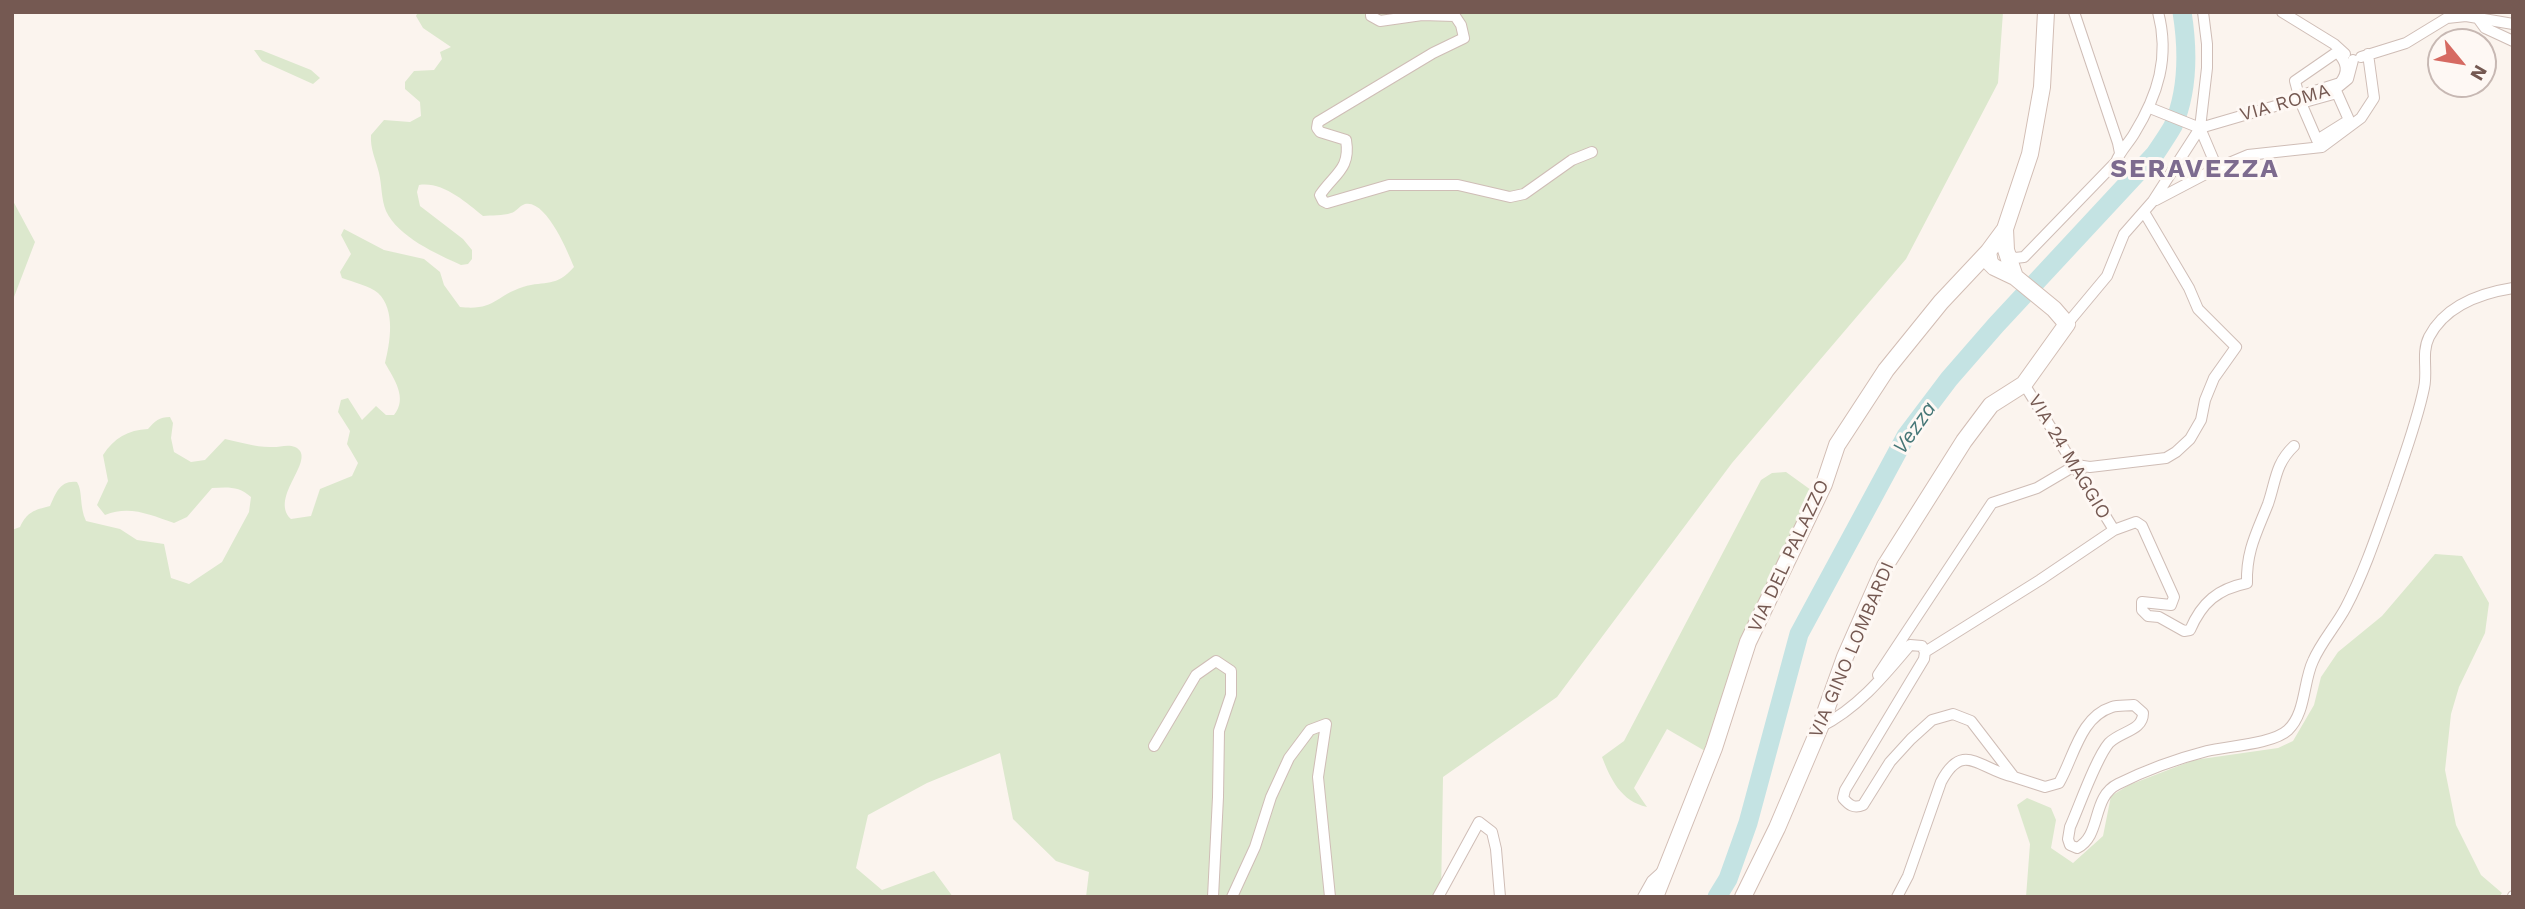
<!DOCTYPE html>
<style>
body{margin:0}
#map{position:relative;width:2525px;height:909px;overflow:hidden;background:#fbf4ee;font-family:"Work Sans",sans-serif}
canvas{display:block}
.frame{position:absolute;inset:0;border:14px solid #755952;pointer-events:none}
.north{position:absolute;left:2427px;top:28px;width:70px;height:70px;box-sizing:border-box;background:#fef8f4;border:2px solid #c7b8b3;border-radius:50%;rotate:120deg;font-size:19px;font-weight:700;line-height:28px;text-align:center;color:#755952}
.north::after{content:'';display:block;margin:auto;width:24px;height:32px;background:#d66a62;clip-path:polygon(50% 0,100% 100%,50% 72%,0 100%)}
</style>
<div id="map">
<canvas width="2525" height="909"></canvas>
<div class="frame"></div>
<div class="north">N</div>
</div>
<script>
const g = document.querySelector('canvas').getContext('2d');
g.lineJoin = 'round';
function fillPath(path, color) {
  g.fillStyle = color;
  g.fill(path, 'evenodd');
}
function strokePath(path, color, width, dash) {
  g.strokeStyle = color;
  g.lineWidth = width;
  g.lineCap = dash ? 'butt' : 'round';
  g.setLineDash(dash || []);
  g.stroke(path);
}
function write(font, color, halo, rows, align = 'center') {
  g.font = font + ' "Work Sans",sans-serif';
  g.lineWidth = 6;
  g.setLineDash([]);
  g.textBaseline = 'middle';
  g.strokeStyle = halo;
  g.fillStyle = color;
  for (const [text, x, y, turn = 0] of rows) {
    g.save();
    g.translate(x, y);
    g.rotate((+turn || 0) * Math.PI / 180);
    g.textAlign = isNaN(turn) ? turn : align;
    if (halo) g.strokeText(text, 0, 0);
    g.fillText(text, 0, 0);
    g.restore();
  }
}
fillPath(new Path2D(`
 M418 12H2003L1998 83 1906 259 1732 463 1557 697 1443 777 1441 897H1086L1089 872 1056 861 1013 819 1000 753 927 783 868 815 856 868 882 890 934 871 953 897H12V530L20 527C27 512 34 510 50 506 56 493 60 480 77 482 83 491 79 506 86 521L120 529 137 540 164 544 171 578 189 584 222 562 249 512 251 497C239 486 228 487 212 488L187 517 174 523C150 515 130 505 105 515L97 505 108 481 103 455C114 438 128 430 148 429 155 421 159 417 170 417L173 423 171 438 174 452 191 462 205 460 225 439C240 442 258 448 273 447 280 447 288 444 295 447 319 458 268 497 291 519L311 516 320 489 352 476 358 463 347 444 350 431 338 412 341 400 348 398 362 420 376 406 386 415H394C408 398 394 379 385 363 390 343 396 310 378 293 370 286 353 282 342 278L340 272 351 254 341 235 344 229 384 250 424 259 440 272 444 285 460 307C495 311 495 296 523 287 546 280 556 288 574 267 568 252 546 199 525 204 519 206 516 212 511 213 503 216 491 215 483 216 466 202 442 181 419 185L417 192 420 206 463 239 472 250V259L468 264 461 265C437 254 398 237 386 211 381 198 382 186 379 173 376 160 370 149 371 135L384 120 410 122 421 116 420 102 405 89V82L414 71 434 70 442 59 440 52 451 47 423 28 416 16Z
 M254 50H261L311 70 320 78 313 84 262 61Z
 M12 199 35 242 14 297 12 322Z
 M1786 472 1811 490 1812 495 1705 751 1667 729 1634 788 1647 807C1621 801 1611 780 1602 757L1624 741 1761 480 1772 473Z
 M2435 554 2462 556 2489 603 2485 633 2459 687 2451 714 2445 770 2456 825 2481 875 2502 893 2499 897H2026L2030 844 2017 805 2027 798 2051 808 2056 820 2051 848 2073 863 2103 836 2111 796 2129 785 2194 760 2278 748 2293 741 2314 705 2321 677 2338 652 2382 616Z`), '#dce8cd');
strokePath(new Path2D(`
 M1717 897 1728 879 1748 823 1799 634 1906 436 1949 379 1996 325 2155 154C2161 145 2168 135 2173 126 2188 91 2188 49 2182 12`), '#c4e3e3', 19);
const street = new Path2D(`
 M1371 12V16L1380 21 1422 15 1455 16
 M2074 12 2118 143 2120 153
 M2282 12 2334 44 2345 54
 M1455 16 1461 25 1464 38 1433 53 1318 122 1317 128 1320 132 1346 140C1351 169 1334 174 1320 195L1323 201 1327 203 1389 185H1458L1510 197 1524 194 1572 160 1592 152
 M2477 17 2485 28 2513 41
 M2447 18 2466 16 2513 24
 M2337 52C2347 62 2349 72 2340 83L2299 96 2295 81Z
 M2361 57 2406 43 2447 18
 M2337 93 2349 120 2317 140 2301 103Z
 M2150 108 2200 128 2217 168
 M2200 128 2337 88 2348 79 2353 60
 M2156 200 2217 168 2248 155 2322 147 2361 118 2374 98 2368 54
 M2007 254 2015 258 2024 257 2116 162C2120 151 2128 144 2134 134 2158 95 2170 57 2158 12
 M2067 324 2107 276 2124 234 2153 201 2200 128 2207 68V44L2203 12
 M2024 384 2114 530
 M1925 652 2040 580 2114 530 2136 522 2142 526 2174 597 2171 605 2142 602V610L2148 616 2159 617 2184 631 2190 630C2202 602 2218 589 2247 583 2246 551 2257 532 2268 504 2276 481 2275 464 2294 446
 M1878 675 1992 503 2037 488 2076 465 2090 467 2166 458 2176 452 2190 439 2201 420 2205 400 2214 378 2236 347 2198 309 2189 288 2144 212
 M1820 727C1857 709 1884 676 1910 645L1922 646 1925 652 1924 659 1845 790 1843 798C1849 805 1854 809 1863 805L1890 762 1911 739 1932 720 1953 714 1971 721 2014 777 2045 787 2059 783C2074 757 2080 717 2112 707 2118 705 2127 706 2134 705L2143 713C2143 731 2121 731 2109 743 2096 758 2079 807 2070 827L2068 839 2070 845 2077 848C2102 836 2091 797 2118 784 2146 770 2176 759 2207 751 2228 746 2273 744 2288 730 2306 713 2303 682 2313 661 2321 642 2336 626 2346 607 2365 571 2379 528 2393 489 2404 456 2417 422 2424 388 2428 371 2421 353 2429 337 2445 306 2481 293 2513 288
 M1154 746 1196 675 1216 661 1231 671V695L1219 731 1218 797 1213 897
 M1232 897 1255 847 1271 797 1289 758 1310 730 1326 724 1318 777 1330 897
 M1438 897 1479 822 1492 832 1496 849 1500 897
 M1643 897 1652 881 1663 871
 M1897 897 1908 876 1941 782C1963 740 1979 769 2014 777
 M2513 897V896`);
const secondary = new Path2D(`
 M2005 229 2006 250 2015 277
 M1655 897 1714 748 1748 642 1824 484 1837 445 1886 370 1941 302 1988 252 2005 229 2030 154 2042 87 2046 12
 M1743 897 1777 828 1820 727 1845 657 1885 566 1964 441 1991 405 2024 384 2067 324 2054 309 2015 277 1994 267 1990 263 1988 252`);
strokePath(street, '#cfbdb6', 12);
strokePath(secondary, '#d2bdb4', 18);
strokePath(street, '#fff', 10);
strokePath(secondary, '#fff', 16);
write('19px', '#755952', '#fef8f4', [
 ["VIA ROMA",2285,103,-16],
 ["VIA 24 MAGGIO",2069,457,59],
 ["VIA DEL PALAZZO",1789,556,-65],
 ["VIA GINO LOMBARDI",1852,650,-67]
]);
write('italic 21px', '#467777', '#fef8f4', [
 ["Vezza",1915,428,-55]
]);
g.letterSpacing = '2px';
write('bold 26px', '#7d6b8f', '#fef8f4', [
 ["SERAVEZZA",2195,169]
]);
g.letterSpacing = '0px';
</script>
